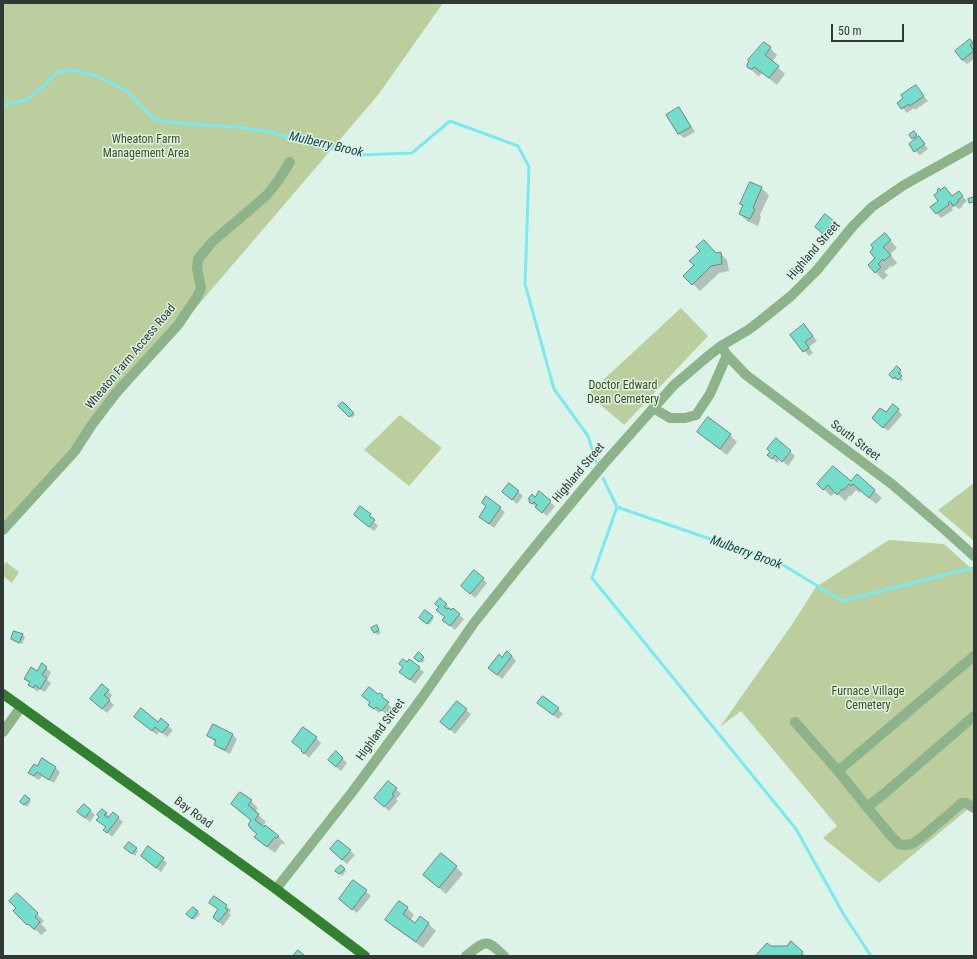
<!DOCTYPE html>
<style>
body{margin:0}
#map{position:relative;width:977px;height:959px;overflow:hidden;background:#ddf3e7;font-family:"Roboto Condensed",sans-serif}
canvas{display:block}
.frame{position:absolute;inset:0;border:4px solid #313935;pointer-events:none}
.scale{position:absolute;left:831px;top:24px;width:73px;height:18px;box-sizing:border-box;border:2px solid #313935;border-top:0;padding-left:5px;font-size:12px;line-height:14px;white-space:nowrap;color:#313935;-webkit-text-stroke:3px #ddf3e7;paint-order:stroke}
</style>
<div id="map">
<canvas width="977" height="959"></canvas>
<div class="frame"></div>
<div class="scale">50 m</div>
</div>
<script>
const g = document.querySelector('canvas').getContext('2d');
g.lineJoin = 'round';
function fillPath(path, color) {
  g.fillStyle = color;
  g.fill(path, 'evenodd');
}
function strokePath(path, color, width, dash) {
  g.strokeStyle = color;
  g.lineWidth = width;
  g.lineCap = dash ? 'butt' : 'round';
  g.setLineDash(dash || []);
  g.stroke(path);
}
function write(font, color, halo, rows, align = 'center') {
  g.font = font + ' "Roboto Condensed",sans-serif';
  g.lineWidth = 3;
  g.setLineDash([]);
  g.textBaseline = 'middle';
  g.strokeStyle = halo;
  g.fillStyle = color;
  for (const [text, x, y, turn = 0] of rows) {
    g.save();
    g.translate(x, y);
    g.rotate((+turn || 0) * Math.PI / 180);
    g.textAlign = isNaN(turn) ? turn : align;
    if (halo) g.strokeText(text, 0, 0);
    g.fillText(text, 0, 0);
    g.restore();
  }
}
fillPath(new Path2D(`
 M3 3H443L378 95 3 533Z
 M681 308 708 336 639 409 624 425 588 394Z
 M400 415 442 448 409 486 364 450Z
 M974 483V541L938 510Z
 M889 540 944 544 974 571V813L968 809 879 883 823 838 837 826 741 711 720 727 791 626 816 587Z
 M6 562 19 572 12 583 3 576V566Z`), '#bccd9e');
fillPath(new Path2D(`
 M970 41 974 44V59L967 64 962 60Z
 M770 48 777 55 772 62 785 74 777 85 762 73 759 76H758L748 67Z
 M916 86 928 101 915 110 914 108 907 113 898 103Z
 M678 109 683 113 695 132 684 138 679 134 668 115Z
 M914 133 923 142 928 149 920 155 915 151V140L910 135Z
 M761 188 769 195 760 215 761 217 758 226 747 221 740 214 743 205Z
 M959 192 967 201 962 205 963 206 959 209 955 206 952 208 953 210 941 218 932 207 952 197Z
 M833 222 837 227 828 238 821 232Z
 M885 234 897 248 890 254 897 263 892 267 891 266 884 272 888 275 883 280 869 265 876 258Z
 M720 253 727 260 729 271 719 273 700 291 685 276 716 254Z
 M804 325 817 341 809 347 813 353 809 356 791 335Z
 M897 368 902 373 899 376 903 379 901 381 898 378 896 380 890 375Z
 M343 403 355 415 352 418 340 406Z
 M898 410 902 415 888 431 877 422 886 414Z
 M699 431 730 435 737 442 727 455 706 439Z
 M776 440 795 456 788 466 780 459 777 463 769 455Z
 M857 476 882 498 876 504 861 491 859 493 856 490 851 496 850 495 845 501 836 492 831 496 818 484 851 482Z
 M503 492H518L523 496 517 504Z
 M539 493 555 506 547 516 530 502 535 498Z
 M487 507 500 508 505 512 494 528 480 517Z
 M370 515 375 519 373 521 378 526 374 531 359 519Z
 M483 579 487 583 475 598 467 590Z
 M440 600 464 619 455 630 448 624 446 617 440 607Z
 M432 617 434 618 429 625 423 619Z
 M376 626 381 633 377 635 372 628Z
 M15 632 23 635 25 637 22 644 14 641 12 639Z
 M419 654 425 660 422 663 415 658Z
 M512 656 516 661 502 679 489 668 502 659Z
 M407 663 419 668 424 672 415 684 401 672Z
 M42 665 51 672 47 680 51 683 45 692 39 689 38 692 34 689 25 678 37 672Z
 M108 691 112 695 109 700 114 705 107 713 96 704Z
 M379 696H382L387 700 386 702 392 708 387 715 381 710 379 713 369 704 371 703 368 700Z
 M539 703 558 709 563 714 558 719Z
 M466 710 471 714 455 734 446 726Z
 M140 722 158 723 168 726 173 730 167 737 160 731 157 735Z
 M232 734 237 739 230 754 220 749 215 744 216 742 213 740 208 735Z
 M316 738 321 743 309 758 302 751Z
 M336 752 347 763 341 771 334 765Z
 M42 760 56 768 60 772 54 783 42 776 39 780 34 777 30 772 38 767Z
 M389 782 401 794 396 799 398 801 389 811 379 802Z
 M25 796 31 801 27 807 21 802Z
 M251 801 258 808 255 812 266 822 262 827 278 836 285 843 284 845 282 843 275 853 263 844 257 835 251 828 252 821 239 811 232 804Z
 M84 805 95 815 90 822 78 812Z
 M106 813 110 817 113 813 123 822 112 837 105 830 107 828 97 820Z
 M129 843 138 851 135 856 128 850Z
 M350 851 355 855 347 864 336 854Z
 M142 856 163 859 167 863 161 872Z
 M341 866 346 871 342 876 337 871Z
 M456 867 463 874 446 894 432 882Z
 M353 881 371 896 357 913 340 899Z
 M17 894 44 921 41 924 47 930 41 935 36 930 35 931 14 911 17 908Z
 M210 902 226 906 231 910 229 913 231 915 223 926 214 917 219 910Z
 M193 908 200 914 194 920 188 914Z
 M407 908 414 915 410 921 415 924 420 918 429 924 436 931 423 948 394 927 386 920Z
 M791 942 806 956H756L771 947H787Z`), '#0003');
strokePath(new Path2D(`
 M3 105 26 100 41 88 56 73 68 70 76 71 97 76 126 90 154 119 166 122 236 127 271 132 293 139 358 155 412 153 450 121 518 146 529 167 525 284 554 389 588 436 596 462
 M603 478 617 507 780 563 842 601 972 568
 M617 507 592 578 796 829 844 915 871 956`), '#7be9f0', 3);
const building = new Path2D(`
 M970 39 973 43 970 45 974 51 962 60 955 51Z
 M764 42 771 47 765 55 779 66 769 78 754 67 752 69H750L747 67V64L749 62 748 60Z
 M916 85 924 96 910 106 909 104 901 109 897 103 903 98 901 95Z
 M679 107 691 127 678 134 666 115Z
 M914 131 917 135 912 139 909 135Z
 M919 136 925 144 914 152 909 144Z
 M750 182 762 187 753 208 755 209 750 219 739 214 743 205 740 204Z
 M945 187 952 196 959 191 963 196 958 200 959 201 953 206 950 201 948 203 949 205 936 214 930 207 938 201 934 195 938 192 937 190 939 188 940 190Z
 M974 197V202L969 203 968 199Z
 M825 214 834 221 823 234 815 227Z
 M885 233 891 240 883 247 891 255 884 261 883 259 878 264 881 267 875 273 868 265 875 258 870 252 873 248 871 245Z
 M704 240 716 253 721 252 722 264 711 266 692 285 683 276 694 265 689 261 700 251 696 247Z
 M804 324 813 336 805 342 809 348 803 352 790 335Z
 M897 366 901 370 898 373 902 376 898 380 895 377 893 379 889 375Z
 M343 402 354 413 349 417 338 406Z
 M893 404 899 409 883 428 872 418 880 408 886 412Z
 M708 417 731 434 720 449 697 432Z
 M776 438 791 451 782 462 775 455 772 459 767 455 770 452 767 449Z
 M833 466 851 481 857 474 875 490 869 498 853 484 851 486 849 484 844 490 842 489 837 495 828 485 823 490 817 484Z
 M509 483 519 491 512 500 502 492Z
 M539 491 551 501 542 513 535 507 537 505 534 502 532 504 529 502 530 500 528 499 532 494 535 497Z
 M486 496 501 507 489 524 479 517 486 506 482 503Z
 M360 506 371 514 369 516 375 520 369 527 354 515Z
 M474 570 484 578 470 594 461 586Z
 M440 598 447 604 444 607 447 609 449 608 451 610 453 608 460 614 450 626 442 620 445 617 436 610 439 607 435 604Z
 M425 610 433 616 427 624 419 618Z
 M377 625 379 630 374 633 371 628Z
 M14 631 23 634 19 643 11 639Z
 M507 651 512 656 497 675 488 668 499 654 502 657Z
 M419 652 424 657 419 662 414 658Z
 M403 659 407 662 409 659 420 667 410 680 399 672 403 667 399 664Z
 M42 663 47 667 42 675 47 678 40 689 35 685 33 688 28 685 30 682 24 679 31 667 37 671Z
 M102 684 109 690 104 695 110 700 102 709 90 699Z
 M369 687 378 694 380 693 383 695 382 697 389 702 381 711 376 707 374 709 368 705 370 702 362 696Z
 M543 696 559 708 553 715 537 703Z
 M457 701 467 709 450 730 440 722Z
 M141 708 158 722 161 718 169 725 162 733 155 727 152 731 134 717Z
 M213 724 233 734 225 750 214 745 216 740 207 736Z
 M303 727 317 737 304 754 301 751 302 750 292 742Z
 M336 751 343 758 336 767 328 760Z
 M42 758 56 767 49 780 37 772 34 776 28 773 34 764 37 766Z
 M388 781 397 788 392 794 394 796 384 807 374 798Z
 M240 792 252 800 248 805 259 814 255 820 264 827 265 825 279 836 277 838 275 837 267 847 254 837 257 834 250 828V827L248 825 251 820 231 804Z
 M25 795 30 799 24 805 20 802Z
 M84 804 91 810 85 818 77 812Z
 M102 809 107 813 104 815 108 818 113 812 119 817 107 833 103 830 106 827 96 820 99 817 97 815Z
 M338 840 351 850 342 860 330 849Z
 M129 842 137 848 132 854 124 848Z
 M148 846 164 858 156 868 141 856Z
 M441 853 457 866 439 888 423 875Z
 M341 865 345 869 339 874 335 871Z
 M353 880 367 890 352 910 339 899Z
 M17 893 38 913 35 917 40 922 34 929 28 924 27 925 13 911 16 908 9 901Z
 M214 896 227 905 225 908 228 910 218 922 213 917 218 909 209 903Z
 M399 901 408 907 403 914 415 923 420 916 429 923 416 942 385 920Z
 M193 907 198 911 192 919 186 914Z
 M791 941 803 952 801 954 803 956H755L767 943 771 946H787Z
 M298 950 305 956H293Z`);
fillPath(building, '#74ddcb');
strokePath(building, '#6e8580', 1);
strokePath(new Path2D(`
 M721 346 727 355 746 375 893 485 944 529 974 556
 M653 408 670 418H685L696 415 710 394 727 355
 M3 530 75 451 91 426 116 393 178 325 197 297 201 288 197 268 198 259 212 242 266 196 278 181 290 162
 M974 716 885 793 867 807 892 837 899 844 904 845 912 844 922 837 962 803H966L974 808
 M795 722 838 771
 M3 732 21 707
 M867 807 838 771 974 656
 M276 889 353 791 421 699 474 623 513 574 543 537 602 466 674 385 707 357 721 346 748 330 760 321 791 296 817 270 853 226 872 207 904 185 974 146
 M466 956C485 941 486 938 504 956`), '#8cb389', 10);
strokePath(new Path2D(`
 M3 694 276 889 365 956`), '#338031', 10);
write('12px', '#3e4e19', '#ddf3e7', [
 ["Wheaton Farm",146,140],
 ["Management Area",146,154],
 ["Doctor Edward",623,386],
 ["Dean Cemetery",623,400],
 ["Furnace Village",868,692],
 ["Cemetery",868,706]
]);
write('12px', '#313935', '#ddf3e7', [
 ["Highland Street",814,251,-49],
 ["Wheaton Farm Access Road",131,357,-50],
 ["South Street",855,441,37],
 ["Highland Street",579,473,-50],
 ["Highland Street",381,730,-54],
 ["Bay Road",193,813,36]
]);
write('italic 13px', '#15474a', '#ddf3e7', [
 ["Mulberry Brook",326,145,13],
 ["Mulberry Brook",746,553,20]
]);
</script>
